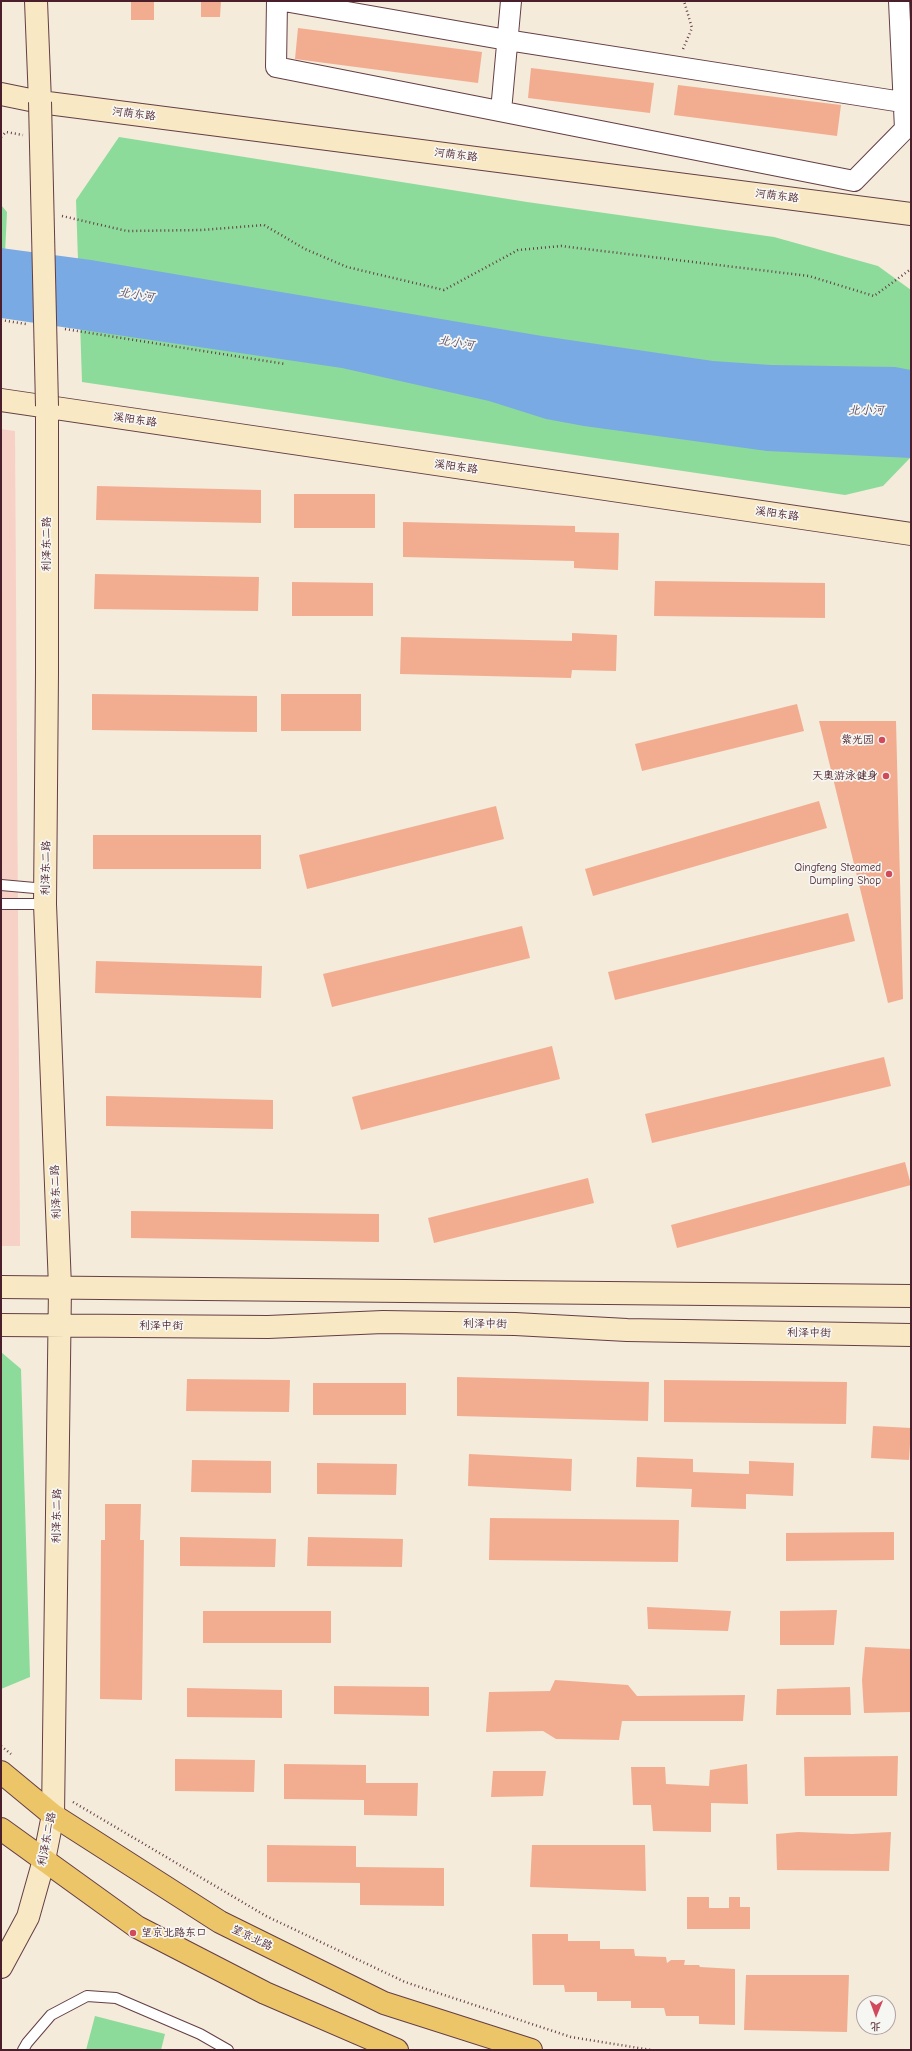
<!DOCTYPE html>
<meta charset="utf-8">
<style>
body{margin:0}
#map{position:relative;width:912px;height:2051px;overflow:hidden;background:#f4ebdb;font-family:"Comic Neue","LXGW WenKai TC",sans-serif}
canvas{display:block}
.frame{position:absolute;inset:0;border:2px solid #4a1f2b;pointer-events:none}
.north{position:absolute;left:856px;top:1995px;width:40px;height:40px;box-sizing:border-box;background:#f6f6f2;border:1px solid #b1a0a2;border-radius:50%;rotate:181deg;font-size:11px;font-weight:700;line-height:16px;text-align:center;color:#4a1f2b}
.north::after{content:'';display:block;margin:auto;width:14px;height:18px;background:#d1495b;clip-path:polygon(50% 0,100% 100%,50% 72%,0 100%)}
</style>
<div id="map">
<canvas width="912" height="2051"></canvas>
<div class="frame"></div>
<div class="north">北</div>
</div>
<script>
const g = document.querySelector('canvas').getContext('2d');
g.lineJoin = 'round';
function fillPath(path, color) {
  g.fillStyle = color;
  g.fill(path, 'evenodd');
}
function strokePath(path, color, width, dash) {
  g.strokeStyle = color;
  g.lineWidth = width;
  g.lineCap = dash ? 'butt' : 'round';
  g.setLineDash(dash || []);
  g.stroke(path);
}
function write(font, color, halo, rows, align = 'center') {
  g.font = font + ' "Comic Neue","LXGW WenKai TC",sans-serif';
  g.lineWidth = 3.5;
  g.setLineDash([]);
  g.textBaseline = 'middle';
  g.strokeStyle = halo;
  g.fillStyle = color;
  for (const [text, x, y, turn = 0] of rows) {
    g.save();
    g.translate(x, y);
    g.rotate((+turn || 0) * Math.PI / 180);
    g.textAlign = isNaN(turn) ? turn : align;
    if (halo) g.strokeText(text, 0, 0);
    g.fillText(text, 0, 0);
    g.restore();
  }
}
fillPath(new Path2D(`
 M1 429 15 431 20 1246H1Z`), '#f7d1c6');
fillPath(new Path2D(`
 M119 137 527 202 774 237 878 266 911 290 910 458 883 486 845 495 82 382 76 200Z
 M1 205 7 212 1 337Z
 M1 1352 21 1369 30 1677 1 1689Z
 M95 2016 165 2034 161 2050H86Z`), '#8cdb9a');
fillPath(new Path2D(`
 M1 248 91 260 542 336 713 361 771 365 895 367 911 370V458L767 451 584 426 546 419 489 401 342 368 1 318Z`), '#79aae4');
fillPath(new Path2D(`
 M131 1H154V20H131Z
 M201 1H221L220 17H201Z
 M298 28 482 52 478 83 295 59Z
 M531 68 654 83 650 113 528 98Z
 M678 85 841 105 837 136 674 115Z
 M97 486 261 490V523L96 520Z
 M294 494H375V528H294Z
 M403 522 575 526V532L619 533 618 570 574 568V561L403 557Z
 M95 574 259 577 258 611 94 609Z
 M655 581 825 583V618L654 616Z
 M292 582 373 583V616H292Z
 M572 633 617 635 616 671 572 670 571 678 400 674 401 637 572 641Z
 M92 694 257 696V732L92 730Z
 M281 694H361V731H281Z
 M797 704 804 731 642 771 635 744Z
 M819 721H896L903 999 888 1003Z
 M819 801 827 828 593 896 585 869Z
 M496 806 504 839 307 889 299 855Z
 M93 835H261V869H93Z
 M848 913 855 941 615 1000 608 972Z
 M522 926 530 958 332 1007 323 974Z
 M96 961 262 966 261 998 95 993Z
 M552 1046 560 1079 361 1130 352 1097Z
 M884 1057 891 1086 652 1143 645 1114Z
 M106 1096 273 1100V1129L106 1126Z
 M905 1162 911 1185 677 1248 671 1225Z
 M588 1178 594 1203 434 1243 428 1218Z
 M131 1211 379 1214V1242L131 1238Z
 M457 1377 649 1382 648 1421 457 1416Z
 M187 1379 290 1380 289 1412 186 1411Z
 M664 1380 847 1382 846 1424 664 1422Z
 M313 1383H406V1415H313Z
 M873 1426 911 1428 909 1460 871 1458Z
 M469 1454 572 1459 571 1491 468 1486Z
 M637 1457 693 1459V1472L749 1474V1461L794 1463 793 1496 746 1494V1509L691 1507 692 1489 636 1487Z
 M192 1460 271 1461V1493L191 1492Z
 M317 1463 397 1464 396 1495 317 1494Z
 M105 1504H141L140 1540H144L142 1700 100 1699 101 1540H105Z
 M490 1518 679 1520 678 1562 489 1560Z
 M894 1532V1560L786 1561V1533Z
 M180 1537 276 1539 275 1567 180 1566Z
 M308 1537 403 1539 402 1567 307 1566Z
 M647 1607 731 1611 728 1631 648 1629Z
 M837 1610 834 1645H780V1611Z
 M203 1611H331V1643H203Z
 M865 1647 911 1649V1712L864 1713 862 1680Z
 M555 1680 628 1685 637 1696 745 1695 743 1721H622L619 1740 556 1739 543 1731 486 1732 489 1692 550 1691Z
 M334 1686 429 1687V1716L334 1714Z
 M850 1687 851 1715H776L777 1689Z
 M187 1688 282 1690V1718L187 1717Z
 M898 1756 897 1796H805L804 1757Z
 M175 1759 255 1760 254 1792 175 1791Z
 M284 1764 366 1765V1783H418L417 1816 364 1815V1800L284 1799Z
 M747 1764 748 1804 711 1803V1832L653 1831 651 1805H633L631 1767H665L666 1784 709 1786 710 1770Z
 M493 1771H546L543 1796 491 1797Z
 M798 1832 852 1834 891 1832 889 1871 777 1870 776 1834Z
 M267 1845 356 1846V1867L444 1868V1906L360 1905V1883L267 1882Z
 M532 1845H645L646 1891 530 1887Z
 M687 1897H709V1908H729V1897H740V1907H750V1929H687Z
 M532 1934H568V1941H600V1949H634L635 1956 666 1957 667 1963 671 1960H685L684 1965H699L700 1967 735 1969V2025L699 2024V2016H666L664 2008H631V2001H597V1992H565L564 1985H533Z
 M746 1975H849L847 2032 744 2030Z`), '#f2ad91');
const lane = new Path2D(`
 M1 885 46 889
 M1 904H45
 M23 2050 27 2043 51 2015 87 1996 116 1998 200 2034 228 2050`);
const street = new Path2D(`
 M277 1 276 67 854 181 905 129 899 1
 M284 1 507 40 902 102
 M501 111 511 1`);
const secondary = new Path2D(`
 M36 1 40 102
 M1 94 40 102 911 214
 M1 400 911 534
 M1 1287 911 1296
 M1 1325 268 1327 383 1322 515 1324 627 1330 911 1335
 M1 1967 28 1917 44 1860 53 1815 60 1287 45 904 47 673V406`);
const primary = new Path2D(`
 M1 1772 53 1815 220 1922 384 2003 531 2050
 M1 1829 137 1927 265 1993 397 2050`);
strokePath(lane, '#643e45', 12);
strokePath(street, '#643e45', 22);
strokePath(secondary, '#643e45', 24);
strokePath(primary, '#643e45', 24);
strokePath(new Path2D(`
 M683 49 692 28 684 1
 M1 137 6 132 23 135
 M62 216 127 231 202 230 264 225 305 249 347 267 444 290 518 250 561 246 809 276 874 296 911 269
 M1 320 26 324
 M65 329 285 364
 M1 1746 11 1754
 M73 1802 266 1916 405 1982 571 2037 651 2050`), '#643e45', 2.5, [1, 3]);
strokePath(lane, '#fff', 10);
strokePath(street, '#fff', 20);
strokePath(secondary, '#f8e8c3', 22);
strokePath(primary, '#edc569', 22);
const secondaryBridge = new Path2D(`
 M40 102 47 406`);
strokePath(secondaryBridge, '#643e45', 24, []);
strokePath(secondaryBridge, '#f8e8c3', 22);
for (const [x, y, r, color] of [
 [882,740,4,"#d1495b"],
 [886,776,4,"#d1495b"],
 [889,874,4,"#d1495b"],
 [133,1933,4,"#d1495b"]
]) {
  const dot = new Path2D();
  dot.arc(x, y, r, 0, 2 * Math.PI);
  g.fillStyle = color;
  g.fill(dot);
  strokePath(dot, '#f6f6f2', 1.5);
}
write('11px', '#4a1f2b', '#f6f6f2', [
 ["河荫东路",134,114,7],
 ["河荫东路",456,155,7],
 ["河荫东路",777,196,7],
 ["溪阳东路",135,420,8],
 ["溪阳东路",456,467,8],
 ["溪阳东路",777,514,8],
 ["利泽东二路",47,544,-90],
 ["利泽东二路",46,868,-89],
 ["利泽东二路",56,1192,-92],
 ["利泽中街",485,1324,1],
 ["利泽中街",161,1326],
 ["利泽中街",809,1333,1],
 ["利泽东二路",57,1516,-89],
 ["利泽东二路",47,1839,-79],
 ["望京北路",252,1938,26]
]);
write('11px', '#4a1f2b', '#f6f6f2', [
 ["紫光园",874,740],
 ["天奥游泳健身",878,776],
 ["Qingfeng Steamed",881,868],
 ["Dumpling Shop",881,881],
 ["望京北路东口",141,1933,"left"]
], 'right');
write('italic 12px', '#5a506c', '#f6f6f2', [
 ["北小河",136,295,9],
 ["北小河",456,343,9],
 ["北小河",866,411]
]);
</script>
